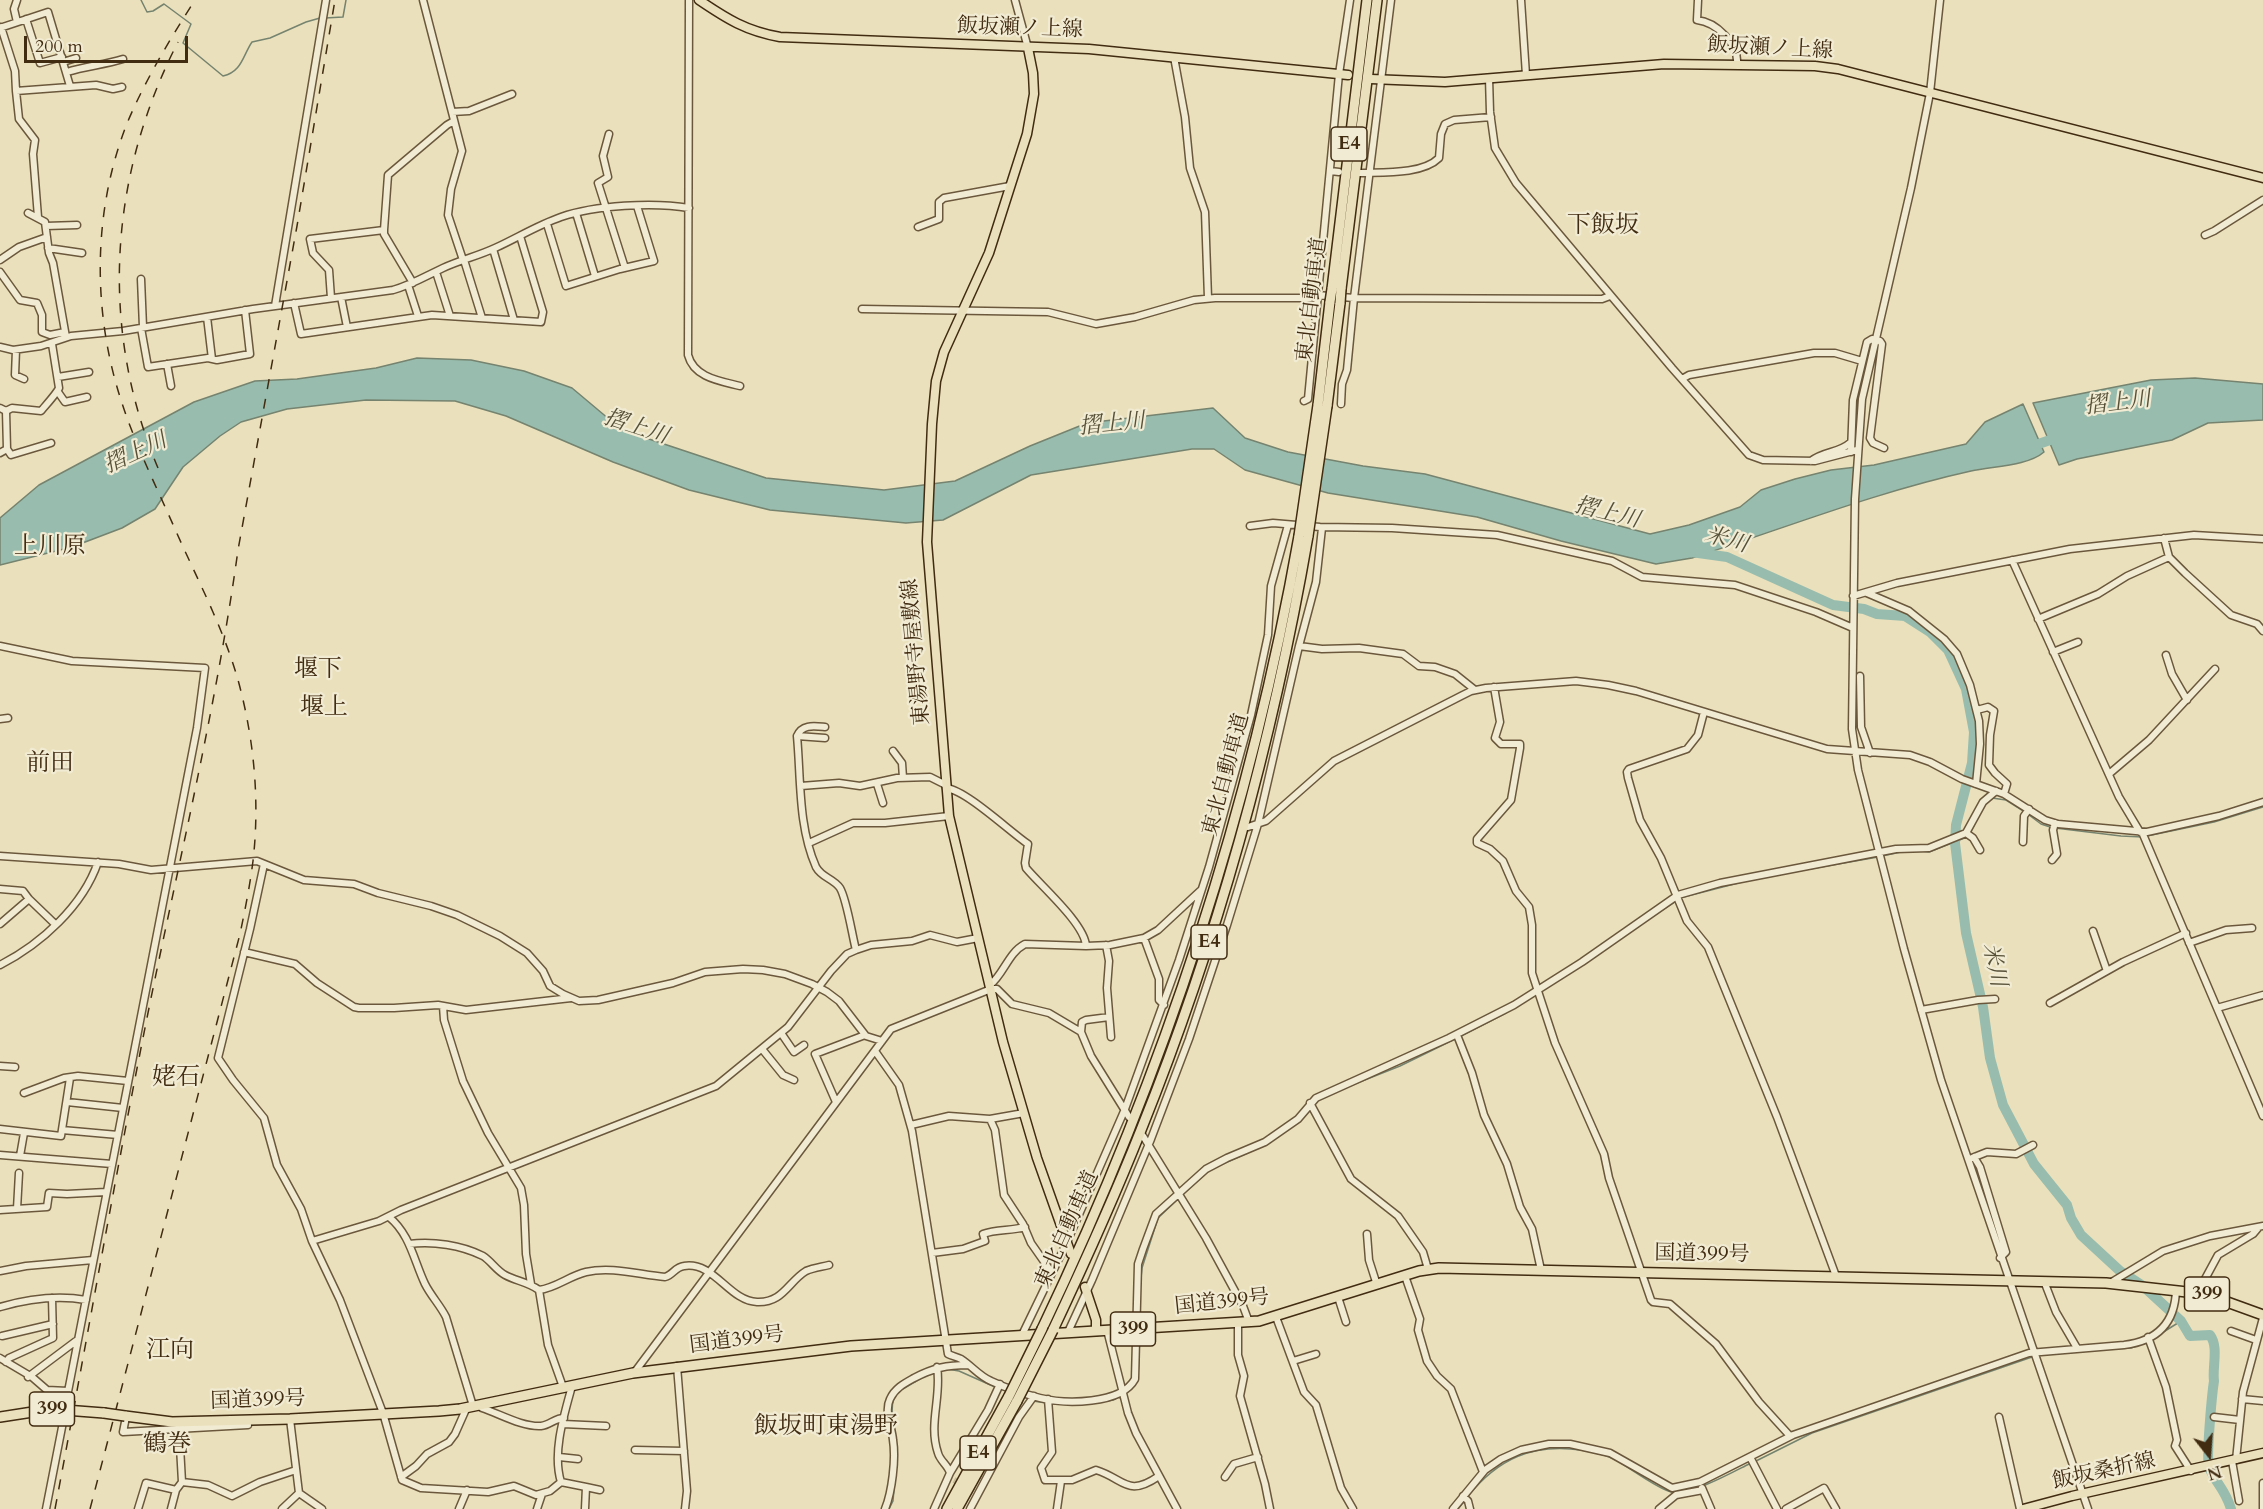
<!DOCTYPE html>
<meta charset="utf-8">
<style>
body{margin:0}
#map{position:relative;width:2263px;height:1509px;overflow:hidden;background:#eae0bc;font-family:Cardo,serif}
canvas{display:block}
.north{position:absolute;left:2179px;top:1425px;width:60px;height:60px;-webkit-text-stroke:4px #f1ebd3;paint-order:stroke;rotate:163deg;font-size:16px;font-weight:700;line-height:24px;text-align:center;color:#412b11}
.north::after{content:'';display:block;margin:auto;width:21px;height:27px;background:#412b11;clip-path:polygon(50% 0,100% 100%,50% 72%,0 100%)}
.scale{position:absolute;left:24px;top:36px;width:164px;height:27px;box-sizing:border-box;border:3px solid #412b11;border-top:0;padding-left:8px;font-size:18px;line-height:21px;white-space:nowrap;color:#412b11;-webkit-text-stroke:4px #f1ebd3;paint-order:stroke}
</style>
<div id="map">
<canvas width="2263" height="1509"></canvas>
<div class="north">N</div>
<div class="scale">200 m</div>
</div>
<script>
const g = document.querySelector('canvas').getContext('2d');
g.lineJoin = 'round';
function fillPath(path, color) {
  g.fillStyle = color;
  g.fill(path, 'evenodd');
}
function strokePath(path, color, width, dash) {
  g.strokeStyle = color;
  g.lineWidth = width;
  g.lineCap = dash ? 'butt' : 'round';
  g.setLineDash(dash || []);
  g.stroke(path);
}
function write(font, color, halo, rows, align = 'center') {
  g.font = font + ' Cardo,"Noto Serif JP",serif';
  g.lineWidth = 4.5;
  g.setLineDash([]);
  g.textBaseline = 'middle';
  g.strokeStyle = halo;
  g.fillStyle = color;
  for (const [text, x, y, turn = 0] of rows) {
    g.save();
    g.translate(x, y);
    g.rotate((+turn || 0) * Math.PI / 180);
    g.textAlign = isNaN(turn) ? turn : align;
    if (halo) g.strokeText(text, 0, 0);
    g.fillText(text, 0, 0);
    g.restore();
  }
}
const water = new Path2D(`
 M417 358 471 360 524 371 572 388 622 430 766 478 884 490 955 481 1030 446 1087 423 1213 408 1245 438 1288 452 1363 466 1425 474 1650 534 1689 525 1740 507 1761 490 1795 479 1831 470 1874 465 1966 444 1985 422 2023 404 2044 452C2028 466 1993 466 1971 471 1876 492 1785 528 1692 558L1656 564 1561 541 1477 517 1328 493 1245 470 1214 449H1192L1031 475 943 520 906 523 770 510 689 490 613 462 506 416 455 401 366 400 287 409 241 422 220 436 183 467 155 509 122 528 72 547 0 565V518L39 485 194 402 255 381 297 379 376 368Z
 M2195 378 2263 384V420L2208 423 2172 440 2077 459 2059 465 2033 403 2151 380Z`);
fillPath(water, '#98bdae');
strokePath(water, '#75836f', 1.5);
strokePath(new Path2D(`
 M141 0 147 12 153 11 164 4 191 24 183 43 223 76C242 72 243 55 252 42L270 38 306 22 320 18
 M325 18 343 17 346 0
 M1992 798 2006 800 2025 812
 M2029 815 2041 824 2050 827
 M2055 828 2121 836 2143 837
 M1970 833 1984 806
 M2147 836 2214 822 2263 807
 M1921 851 1929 852 1967 837
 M1882 856 1901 852
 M1770 876 1878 857
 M1680 898 1742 882
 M1650 918 1676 901
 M1459 1037 1506 1013
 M1347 1087 1400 1066 1455 1039
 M1216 1167 1263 1146
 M1181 1196 1211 1169
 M1140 1288 1142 1268 1158 1218 1178 1199
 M1140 1323V1296
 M2157 1336 2181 1321
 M2114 1349 2131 1348 2145 1343
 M947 1369 959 1371 995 1387
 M1138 1378 1140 1332
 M901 1390 925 1376
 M894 1398C888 1415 898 1437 897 1455
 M1033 1401 1046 1403
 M1093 1403 1113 1400 1120 1396
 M1051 1404H1067
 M1754 1462 1812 1433 2032 1357
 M1468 1496C1498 1459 1532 1443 1581 1450 1592 1452 1605 1454 1616 1460 1629 1467 1659 1490 1672 1492 1692 1495 1731 1473 1749 1464
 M889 1509 893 1501 895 1478
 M1458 1509 1465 1500`), '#75836f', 1.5);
strokePath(new Path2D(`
 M2027 448 2050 440 2059 435
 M1691 552 1727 557 1833 605 1864 609 1877 614 1905 616 1930 632 1948 650 1966 689 1974 732 1972 763 1956 825 1955 843 1966 933 1983 1007 1990 1058 2003 1105 2034 1164 2067 1205 2071 1218 2081 1235 2120 1271 2143 1286 2181 1321 2190 1336 2210 1335C2219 1347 2212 1367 2214 1381 2212 1394 2206 1458 2209 1467 2216 1484 2225 1489 2231 1509`), '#98bdae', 10);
strokePath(new Path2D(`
 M954 1480 974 1491`), '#c8bc9a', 6, [6, 3]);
const minor = new Path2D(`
 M423 0 462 151 451 189 448 215 463 260
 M689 0 688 355C694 378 721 381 740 386
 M1015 0 1028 48
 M1521 0 1526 75
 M1698 0 1697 20C1716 22 1739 44 1737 64
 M1940 0 1930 93 1911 188 1862 399 1855 499 1852 729 1858 770 1904 949 1941 1080 2088 1509
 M26 19 40 63 62 57
 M17 22 14 9 17 0
 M1 27 15 71 16 91 96 85 113 89 122 87
 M0 28 48 12 70 86
 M1174 57 1185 117 1190 168 1205 212 1208 298
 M63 62 76 58
 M67 72C86 66 104 65 123 59
 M1489 78 1490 112 1495 148 1516 183 1672 368 1749 455 1763 460 1815 461 1857 450
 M16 91 19 119 35 140 33 154 38 217
 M452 112 469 111 512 94
 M609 134 603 156 608 177 598 183 625 268
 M1330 171 1339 172
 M1359 173C1381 172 1422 175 1439 158L1441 134 1445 124 1454 120 1491 117
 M28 213 45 222 49 253 53 263 66 337
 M576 213 595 276
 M547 224 566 286 620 269 654 261 637 206
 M46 226 77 225
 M918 227 939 219V202L944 198 1010 186
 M384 230V234L413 283
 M2205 235 2214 231 2263 200
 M48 248 82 253
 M493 249 514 320
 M0 260 19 247 47 237
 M464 260 482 318
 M0 272 20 300 37 303 42 315V332L50 335 65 332
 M436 272 450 316
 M141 279 143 327
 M408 285 418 316
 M341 297 347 327
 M331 298 329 270 313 253 310 239 384 230 388 175 447 125 454 121
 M294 303 301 334 432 315 541 322 543 312 520 236
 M275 306 326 0
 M862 309 1048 312 1096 324 1135 317 1194 300 1215 298H1310L1317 295 1354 298 1602 299 1610 296
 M207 317 212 359
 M141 328 148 367 208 358 217 360 250 354 245 310
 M0 347 13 350 41 346 71 336 123 331 253 309 393 290C411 285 426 276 443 268 460 260 478 256 495 248 517 238 538 225 561 217 595 205 654 202 689 208
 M16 350 15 375 24 379
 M167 364 171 386
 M58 377 89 372
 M1682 379 1689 375 1814 353H1835L1862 361
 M58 392 65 402 87 397
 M1304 401 1308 399 1339 74 1350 0
 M1341 404 1342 384 1347 370 1354 298 1391 0
 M0 408 6 411 7 449 0 453
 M6 411 12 408 41 411C45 406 57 393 59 388L52 344
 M7 449 11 455 51 443
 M1851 452 1853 400 1867 342 1872 339 1880 341 1882 344 1870 438 1873 443 1884 448
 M1811 461C1823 451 1839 453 1850 443
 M1250 526 1273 523 1320 527 1392 528 1497 535 1612 561 1642 577 1735 585 1816 612 1853 628
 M2164 538 2169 557 2185 573 2231 615 2257 624 2263 631
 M2012 560 2119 797 2140 832
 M1867 593 1909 611 1944 639 1957 654 1970 685 1979 721 1980 744 1976 784
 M1853 596 1897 583 2070 549 2194 535 2263 539
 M2038 619 2098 594 2127 576 2169 557
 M0 646 72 661 205 668 197 728 66 1402
 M1299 646 1322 649 1359 648 1403 654 1419 666 1435 667 1455 674 1475 690
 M2053 652 2078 642
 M2166 655 2172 674 2187 700
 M1860 676 1861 727 1870 753
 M1494 687 1500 722 1495 738 1501 744H1520V748L1511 800 1477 839V843L1490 849 1503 861 1516 891 1529 907 1532 925V973L1555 1043 1604 1154 1609 1178 1651 1300 1653 1302 1670 1304 1716 1344 1759 1402 1790 1436
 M1977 710 1988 707 1994 711 1990 735 1989 765 1995 773 2007 784 2004 794
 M1704 712 1698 735 1687 749 1629 769 1627 772 1628 778 1640 820 1661 858 1687 921 1708 947 1777 1117 1836 1276
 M0 719 8 718
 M825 727C814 726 802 724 797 736 801 779 798 826 816 867 822 878 833 878 840 888 847 900 852 935 856 950
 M797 736 825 738
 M893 751 902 763 903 778
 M2109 774 2149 740 2215 669
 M877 784 883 803
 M801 786 839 783 860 786 897 778 930 777 946 785
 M946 788C966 790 1009 831 1028 844L1025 863 1026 868C1041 886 1085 924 1086 946
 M1248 827 1266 821 1334 761 1461 696 1471 691 1486 688 1576 681 1608 685 1636 691 1827 749 1910 755 1930 762 1962 779 2004 794 2045 820 2058 824 2147 832 2219 816 2263 802
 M2142 832 2263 1116
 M1966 833 1973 838 1980 850
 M2023 842 2024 816 2029 809
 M809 843 853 823H885L949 816
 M0 856 119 864 151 870 257 861 304 880 354 884 378 893 431 906 457 915 500 936 527 953 543 971 550 986 563 994 579 1001 598 1000 673 983 705 972 743 969 763 970 785 974 812 984 827 992 839 1001 866 1036 882 1041
 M2052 860 2057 854 2053 830 2055 823
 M264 864 250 929 218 1058 233 1080 264 1118 277 1165 301 1209 312 1241 340 1300 383 1413 402 1480 421 1488 488 1492 514 1486 536 1495 550 1491 561 1482
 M0 889 23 891 29 899 55 924
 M0 924 29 899
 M2093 931 2107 971
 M1144 938 1159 979V1000L1164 1005
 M2189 943 2226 930 2252 928
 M1106 945 1109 961 1107 988 1111 1037
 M244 952 295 964 317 983 354 1007 359 1008H394L438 1005 466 1010 571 998
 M0 965C41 944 83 906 98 862
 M990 985C1004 974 1008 953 1025 944L1086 946 1110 945 1144 938 1158 930 1200 891
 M2050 1003 2123 962 2186 933
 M443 1006 444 1020 463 1081 488 1133 521 1188 524 1205 526 1254 531 1284
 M2217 1008 2263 995
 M1921 1010 1978 1000 1995 999
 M1081 1032 1082 1022 1086 1020 1109 1017
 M781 1033 794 1052 804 1045
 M1457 1035 1472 1073 1484 1115 1507 1164 1520 1207 1532 1229 1541 1270
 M762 1049 783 1075 794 1080
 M875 1051 899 1085 912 1131 948 1354C952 1356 957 1357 961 1359 972 1366 979 1376 991 1381 1006 1388 1024 1394 1040 1398 1065 1404 1121 1405 1135 1379L1138 1264 1143 1249 1156 1214 1206 1169 1227 1158 1265 1142 1298 1119 1316 1098 1449 1038 1514 1005 1582 962 1678 895 1720 883 1896 849 1929 848 1966 833 1983 802 1996 791
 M0 1066 15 1067
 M24 1093 64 1078 78 1076 128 1081
 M67 1102 123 1108
 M836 1102 815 1054 865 1035
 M1310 1103 1351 1179 1398 1216 1423 1252 1428 1269
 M990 1119 995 1130 1004 1195 1023 1224 1031 1243 1052 1273
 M911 1125 949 1116 990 1119 1024 1113
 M0 1129 61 1136 70 1078
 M62 1130 118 1135
 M1143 1136 1206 1238 1243 1306 1249 1322
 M0 1155 112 1164
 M20 1156 24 1133
 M1974 1157 1980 1167 2006 1252 2000 1258
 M1972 1158 1987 1152 2016 1154 2033 1145
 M17 1209 19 1173
 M0 1210 47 1207 49 1193 67 1194 106 1192
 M389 1217C410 1234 414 1261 425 1284 431 1296 440 1305 446 1317L473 1406
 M1367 1234 1369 1260 1377 1285
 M312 1241 379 1221 401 1210 716 1086 788 1027 831 971 847 954 856 950 871 945 912 941 930 935 957 942 978 938
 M409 1244C433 1241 461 1245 483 1256 491 1261 496 1270 505 1275 516 1281 528 1282 539 1290 556 1288 569 1276 586 1272 612 1266 640 1275 665 1277 673 1275 675 1267 684 1266 714 1261 729 1301 757 1302 783 1303 788 1282 806 1271 813 1268 821 1267 829 1265
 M932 1253 963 1249 985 1241 983 1234C996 1229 1011 1231 1025 1227
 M0 1271 26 1266 93 1260
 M1405 1276 1420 1319 1418 1330 1427 1361 1437 1376 1451 1389 1483 1472
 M2044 1281 2056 1312 2077 1348
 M2110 1283 2163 1251 2210 1236 2263 1226
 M539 1290 548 1345 563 1387
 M2198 1292 2218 1255 2253 1234 2258 1228
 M1338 1297 1346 1322
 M0 1307C28 1299 57 1295 86 1300
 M1276 1317 1304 1392 1316 1405 1341 1488 1353 1509
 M1238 1322V1355L1244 1376 1240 1396 1265 1484 1270 1509
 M1107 1330 1128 1413 1136 1433 1177 1509
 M2231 1331 2256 1340
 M1068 1332 1092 1280 1151 1139 1189 1039 1227 925 1258 824 1299 646 1316 582 1322 528
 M1022 1335 1067 1242 1125 1109 1179 960 1209 867 1251 715 1268 635 1271 586 1288 525
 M2 1336 53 1324
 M2148 1337 2166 1387 2177 1440 2175 1446 2191 1471
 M0 1358 32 1377 47 1390 68 1391
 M1293 1361 1316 1354
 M6 1362 9 1358 53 1338 52 1298
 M677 1366 687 1491 685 1509
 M937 1367C942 1396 928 1424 938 1453 940 1461 948 1465 950 1473
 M634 1373 891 1029 991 989H997L1012 1004 1049 1013 1081 1032 1091 1056 1129 1117
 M28 1377 76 1341
 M572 1386C564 1415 552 1453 561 1482L586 1487 585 1509
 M1048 1399 1052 1452 1041 1468 1045 1480H1072L1096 1470C1125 1479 1127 1498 1159 1476
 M2242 1399 2263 1401
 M479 1405 482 1408C500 1414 522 1427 541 1426 550 1425 555 1418 564 1418
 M126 1417 123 1432 248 1425
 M1999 1417 2020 1509
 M2214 1417 2240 1420
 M563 1424 606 1426
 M635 1450 684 1451
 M559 1457 578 1459
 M1750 1457 1777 1509
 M2236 1460 2243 1392 2263 1318
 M2232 1461 2239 1501
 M401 1477 416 1466 427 1454 449 1442 455 1434 467 1407
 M1225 1477 1234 1464 1258 1457
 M182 1482 208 1485 232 1496 260 1482 296 1470
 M2263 1483V1509
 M586 1487 600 1490
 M1702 1488 1711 1509
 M299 1493 322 1509
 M1463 1496 1468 1501 1470 1509
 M46 1509 64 1417
 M138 1509 146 1483 176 1490
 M171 1509 176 1490 182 1482 179 1429
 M282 1509 299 1493 290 1419
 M459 1509 467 1490
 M537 1509 542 1494
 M885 1509C892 1492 896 1459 893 1440 892 1427 884 1411 890 1399 895 1388 905 1383 914 1378 933 1368 947 1365 968 1365
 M934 1509 950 1473 988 1410 1000 1384
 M970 1509 1019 1417 1034 1396
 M1057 1509 1061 1481
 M1453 1509 1485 1470 1501 1459 1521 1450 1549 1444H1570L1610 1453 1672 1488 1700 1482 1793 1435 2029 1353 2124 1345C2157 1341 2175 1323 2176 1290
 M1659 1509 1676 1495 1703 1490
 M1786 1509 1824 1488 1836 1509`);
const major = new Path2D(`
 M699 0C727 19 746 31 780 37L1089 49 1348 75
 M1028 48 1033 73 1034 94 1027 134 989 253 944 352 936 381 932 424 927 542 949 816 1003 1042 1037 1158 1071 1254
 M1371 79 1445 82 1664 64 1815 66 1838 69 2263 178
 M1085 1287 1096 1320V1331
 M2023 1509 2072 1496 2263 1453`);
const highway = new Path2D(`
 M1332 289 1367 0
 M1341 289 1377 0
 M1318 405 1330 302
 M1327 406 1340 303
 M1042 1329C1164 1074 1250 814 1299 536
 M1053 1330C1084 1264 1114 1198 1141 1130 1218 939 1273 739 1308 536
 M125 1416 172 1422 290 1419 439 1411 460 1409 633 1373 851 1346 1259 1321 1419 1271 1439 1268 2106 1283 2205 1294 2263 1315
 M0 1417 52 1409 104 1413
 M947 1509 1009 1396
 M957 1509 1017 1401`);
strokePath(minor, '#6b583c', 9);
strokePath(major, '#412b11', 11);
strokePath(highway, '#412b11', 12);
strokePath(minor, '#f1ebd3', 6);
strokePath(major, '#eae0bc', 8);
strokePath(highway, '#eae0bc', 9);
strokePath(new Path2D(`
 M158 468C99 328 109 176 178 42
 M55 1509C87 1340 116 1171 150 1003 181 852 217 702 238 550L297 226 335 0
 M90 1509 240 934C245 910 250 885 253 861 260 801 254 738 238 680 223 627 197 579 175 529 156 486 134 442 120 397 92 308 93 208 128 121 146 79 170 39 195 0`), '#412b11', 1.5, [10, 10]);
const highwayBridge = new Path2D(`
 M1330 302 1332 289
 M1340 303 1341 289
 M1299 536 1318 405
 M1308 536 1327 406
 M1009 1396 1042 1329
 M1017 1401 1053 1330
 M104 1413 125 1416`);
strokePath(highwayBridge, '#412b11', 12, []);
strokePath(highwayBridge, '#eae0bc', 9);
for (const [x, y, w] of [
 [1349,144,36],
 [1209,942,36],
 [2207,1294,45],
 [1133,1329,45],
 [52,1409,45],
 [978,1453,36]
]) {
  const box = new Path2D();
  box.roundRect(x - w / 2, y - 17, w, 34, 4.5);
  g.fillStyle = '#f1ebd3';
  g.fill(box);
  strokePath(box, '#412b11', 1.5);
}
write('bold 20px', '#412b11', null, [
 ["E4",1349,144],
 ["E4",1209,942],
 ["399",2207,1294],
 ["399",1133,1329],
 ["399",52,1409],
 ["E4",978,1453]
]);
write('21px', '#412b11', '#f1ebd3', [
 ["飯坂瀬ノ上線",1020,29,2],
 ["飯坂瀬ノ上線",1770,49,3],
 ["東北自動車道",1313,300,-83],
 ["東湯野寺屋敷線",917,652,-95],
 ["東北自動車道",1227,775,-75],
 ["東北自動車道",1068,1230,-66],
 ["国道399号",1702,1255,1],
 ["国道399号",1222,1303,-6],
 ["国道399号",737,1341,-7],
 ["国道399号",258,1401,-2],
 ["飯坂桑折線",2104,1472,-12]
]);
write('italic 22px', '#575038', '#f1ebd3', [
 ["摺上川",2118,404,-7],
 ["摺上川",1112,425,-6],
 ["摺上川",636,428,18],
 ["摺上川",136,454,-25],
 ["摺上川",1607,514,14],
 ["米川",1726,541,15],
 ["米川",1993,965,78]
]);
write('24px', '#412b11', '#f1ebd3', [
 ["下飯坂",1603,226],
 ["上川原",50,547],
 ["堰下",318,670],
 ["堰上",324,708],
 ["前田",50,764],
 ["姥石",176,1078],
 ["江向",170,1351],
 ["飯坂町東湯野",826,1427],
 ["鶴巻",167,1445]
]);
</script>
